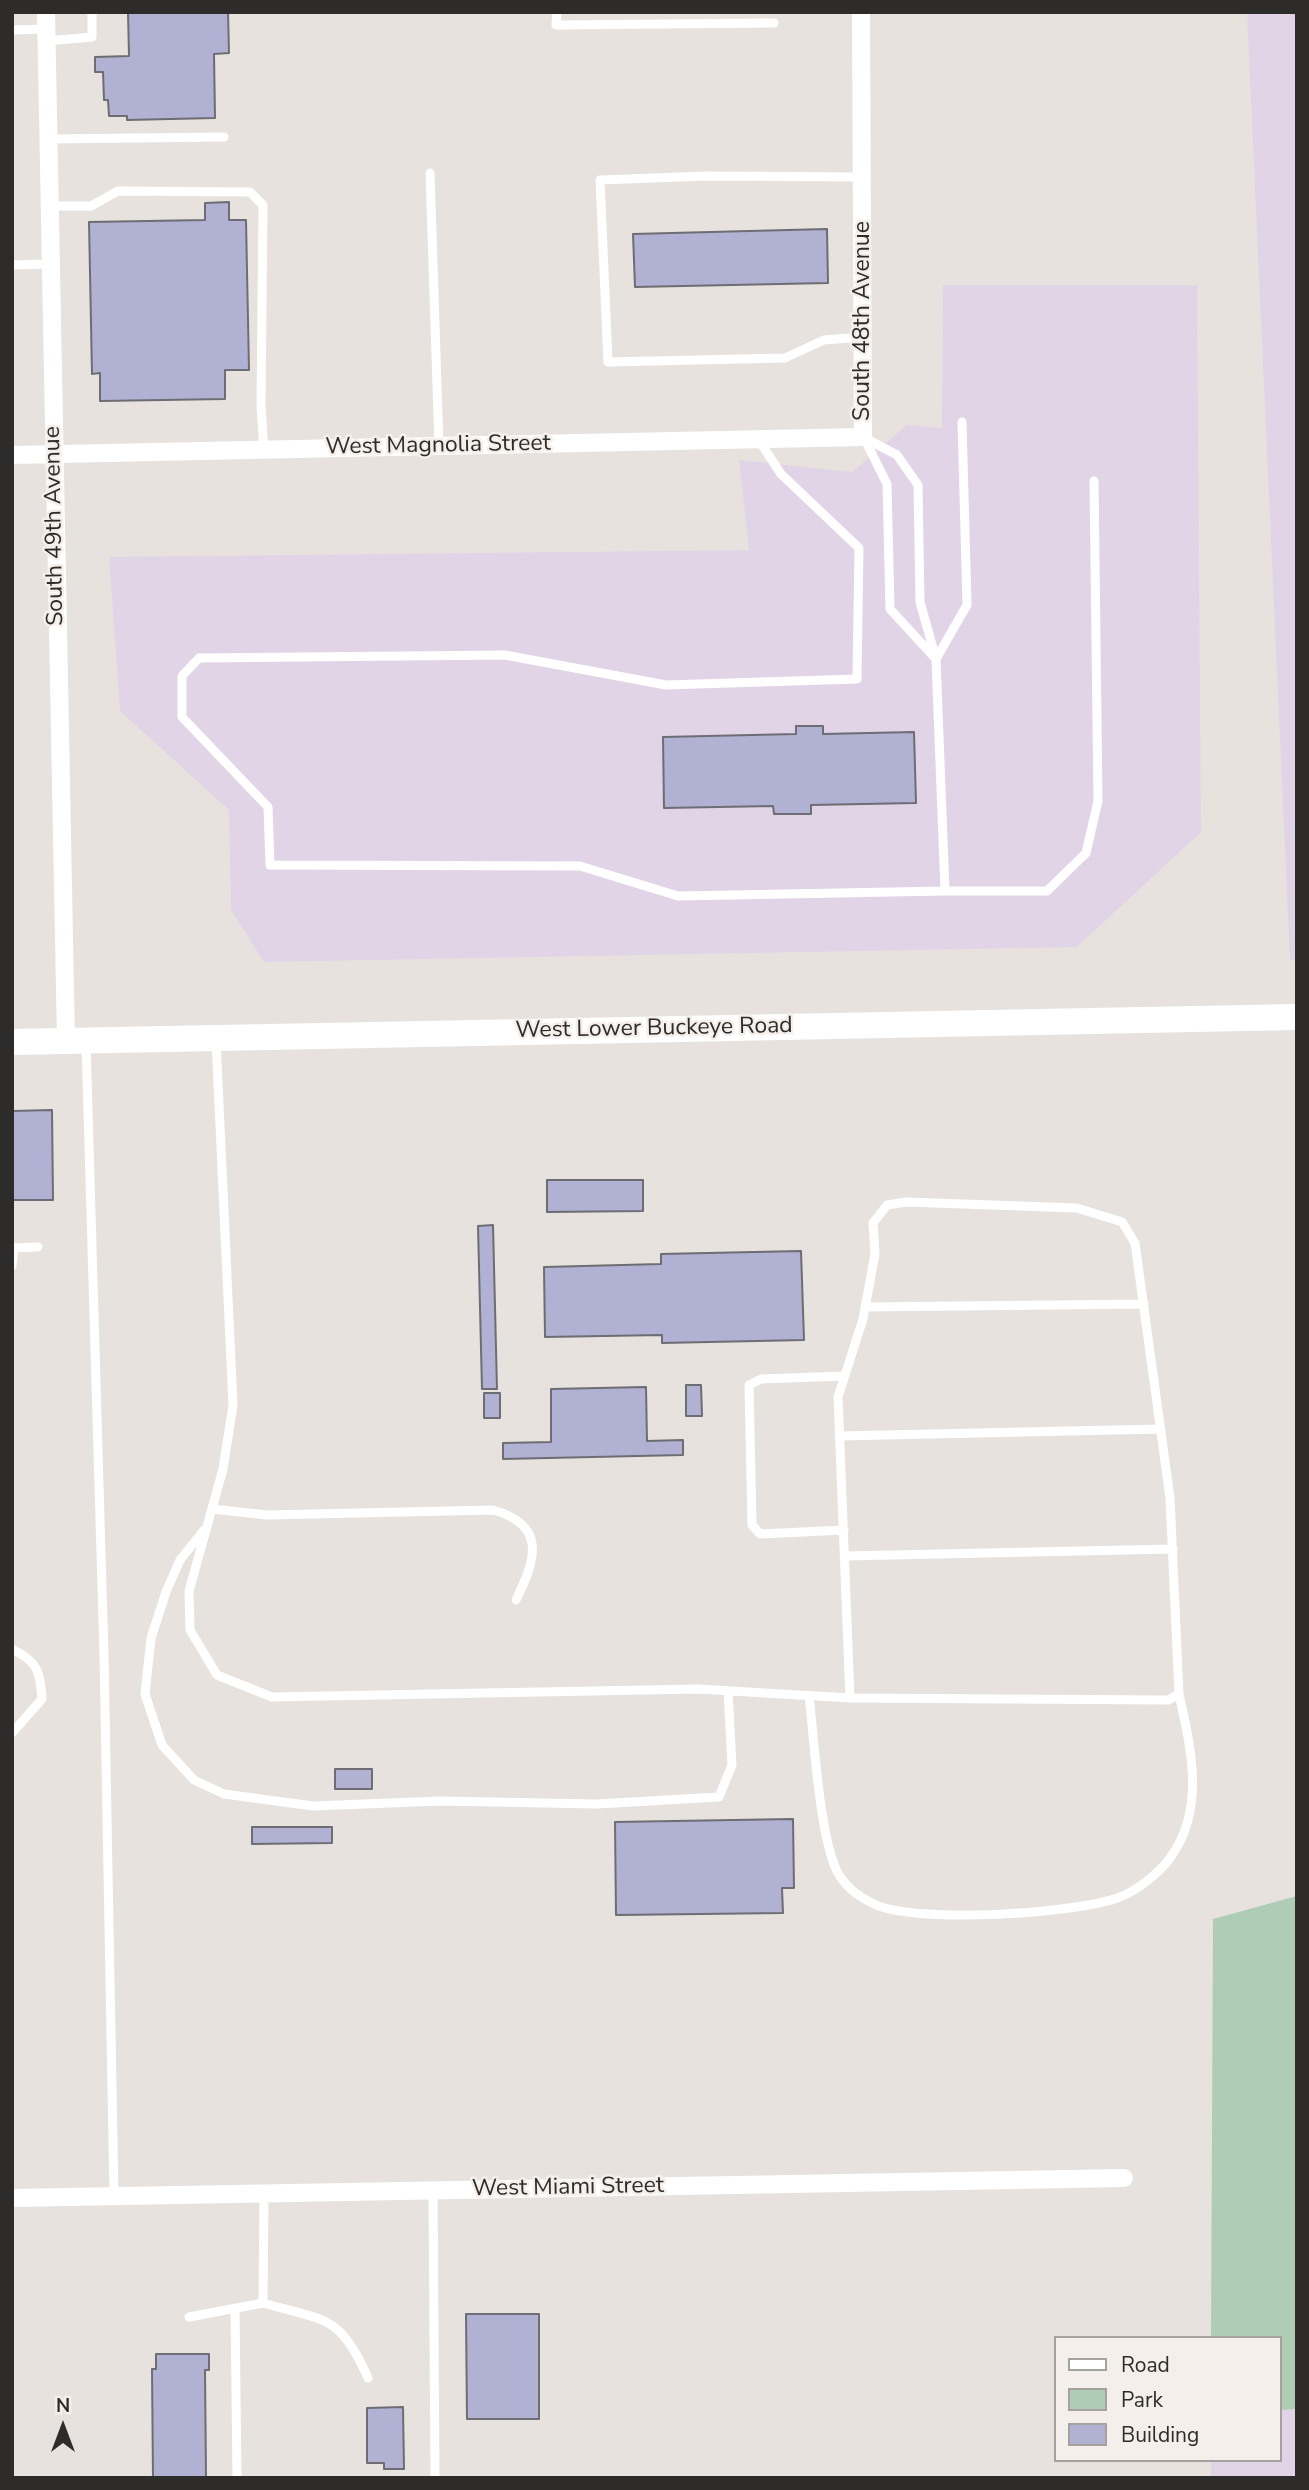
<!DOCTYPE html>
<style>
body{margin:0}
#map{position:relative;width:1309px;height:2490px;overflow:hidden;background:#e8e2de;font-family:"Nunito Sans",sans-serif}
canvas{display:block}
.frame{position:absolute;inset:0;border:14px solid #2e2c2a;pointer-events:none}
.legend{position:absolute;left:1054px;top:2336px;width:228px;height:126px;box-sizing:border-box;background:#f5efeb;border:2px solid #a5a19e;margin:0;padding:9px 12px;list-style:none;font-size:21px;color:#2e2c2a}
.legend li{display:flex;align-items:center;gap:14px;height:35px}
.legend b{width:35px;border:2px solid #a5a19e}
.north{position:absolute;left:28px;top:2392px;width:70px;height:70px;-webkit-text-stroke:5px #f5efeb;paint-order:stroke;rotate:0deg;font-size:19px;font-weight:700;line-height:28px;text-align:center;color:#2e2c2a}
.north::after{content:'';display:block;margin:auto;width:24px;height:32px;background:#2e2c2a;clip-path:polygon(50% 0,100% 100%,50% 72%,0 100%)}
</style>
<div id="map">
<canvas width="1309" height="2490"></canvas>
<div class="frame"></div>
<ul class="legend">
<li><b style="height:9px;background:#fff"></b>Road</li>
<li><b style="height:19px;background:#afccb4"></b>Park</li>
<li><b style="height:19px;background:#b1b1d4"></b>Building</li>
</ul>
<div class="north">N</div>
</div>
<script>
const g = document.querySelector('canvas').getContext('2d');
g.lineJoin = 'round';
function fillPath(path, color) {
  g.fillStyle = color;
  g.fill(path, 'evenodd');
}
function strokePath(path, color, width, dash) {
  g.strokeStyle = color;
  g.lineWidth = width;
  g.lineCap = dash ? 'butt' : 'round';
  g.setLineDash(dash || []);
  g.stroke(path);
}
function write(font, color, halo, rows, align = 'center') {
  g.font = font + ' "Nunito Sans",sans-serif';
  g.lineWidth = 5;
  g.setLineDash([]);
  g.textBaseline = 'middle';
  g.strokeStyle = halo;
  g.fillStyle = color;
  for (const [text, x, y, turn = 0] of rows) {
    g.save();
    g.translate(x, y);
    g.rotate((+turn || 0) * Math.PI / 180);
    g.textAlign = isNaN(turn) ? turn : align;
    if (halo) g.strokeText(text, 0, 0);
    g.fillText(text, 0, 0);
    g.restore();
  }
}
fillPath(new Path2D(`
 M1247 12H1297V960H1290Z
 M943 285H1197L1201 832 1077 947 264 962 231 910 229 810 120 711 109 557 749 550 739 460 852 472 907 425 942 428Z
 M1297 2409V2478H1211V2460H1279V2410Z`), '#e2d4e7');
fillPath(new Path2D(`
 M1297 1896V2409L1279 2410V2338H1211L1213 1919Z`), '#afccb4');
const building = new Path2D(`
 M128 12H228L229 53 214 54 215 118 127 120V116H109L108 100H104L103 72H95V57L129 56Z
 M229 202V220H246L249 370H225V399L100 401V373L92 374 89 222 205 220V203Z
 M827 229 828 283 635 287 633 234Z
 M796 726H823V734L914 732 916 803 811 805V814H774L773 806 664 808 663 737 796 734Z
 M52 1110 53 1200H12V1111Z
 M547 1180H643V1211L547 1212Z
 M493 1225 497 1389H482L478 1226Z
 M801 1251 804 1340 662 1343V1335L545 1337 544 1267 661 1264V1254Z
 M686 1385H701L702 1416H686Z
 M646 1387 647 1441 683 1440V1455L503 1459V1443L551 1442V1389Z
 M484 1393H500V1418H484Z
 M335 1769H372V1789H335Z
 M793 1819 794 1888H782L783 1913 616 1915 615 1822Z
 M252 1827H332V1843L252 1844Z
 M466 2314H539V2419H467Z
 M156 2354H209V2370H205L206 2478H153L152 2369H156Z
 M403 2407 404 2469H384V2463H367V2408Z`);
fillPath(building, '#b1b1d4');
strokePath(building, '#6d6d73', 2);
strokePath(new Path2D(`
 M557 12 556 25 774 23
 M12 30 46 29
 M47 41 92 37V12
 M48 139 224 137
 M430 173 439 446
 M863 177 707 176 600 180 608 362 785 358 824 340 863 337
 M49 206H91L118 191 250 192 263 205 261 406 264 451
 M12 265 50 264
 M864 438 887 484 890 609 936 659 967 605 962 422
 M758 439 781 474 859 548 857 679 666 685 505 655 199 658 182 676V717L268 807 270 865 580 866 678 896 945 891 936 659 920 602 918 485 897 455 863 437
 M945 891H1047L1086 853 1098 801 1094 481
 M216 1040 233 1405 223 1469 189 1591 190 1630 217 1675 272 1697 698 1689 850 1698 838 1397 863 1319 875 1254 873 1223 887 1205 906 1202 1077 1208 1122 1222 1135 1243 1170 1498 1179 1694 1168 1700 850 1698
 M86 1043 104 1655 114 2196
 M12 1248 38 1247
 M12 1266 14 1248
 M865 1307 1144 1304
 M839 1436 1161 1429
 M212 1509 267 1515 493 1510C547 1525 536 1559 516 1600
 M204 1530 180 1560 166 1592 151 1638 145 1694 162 1745 194 1780 224 1794 313 1806 441 1801 597 1804 719 1797 732 1765 728 1691
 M844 1530 760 1534 752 1525 749 1385 761 1379 845 1376
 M845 1556 1173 1549
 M12 1649C38 1662 40 1671 42 1699L12 1733
 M809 1696C814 1736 820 1850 841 1878 849 1890 861 1898 874 1904 915 1924 1077 1914 1120 1897 1138 1890 1159 1873 1170 1858 1206 1809 1191 1748 1179 1694
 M433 2190 435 2478
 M263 2303C325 2321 340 2314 368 2378
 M235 2309 237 2478
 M189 2317 263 2303 264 2194`), '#fff', 9);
strokePath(new Path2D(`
 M46 12 66 1041
 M12 455 863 437 861 12
 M12 2198 1124 2178`), '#fff', 18);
strokePath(new Path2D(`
 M12 1042 1297 1017`), '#fff', 26);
write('23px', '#2e2c2a', '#f5efeb', [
 ["South 48th Avenue",863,321,-90],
 ["West Magnolia Street",438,446,-1],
 ["South 49th Avenue",55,526,-91],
 ["West Lower Buckeye Road",654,1029,-1],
 ["West Miami Street",568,2188,-1]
]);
</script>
